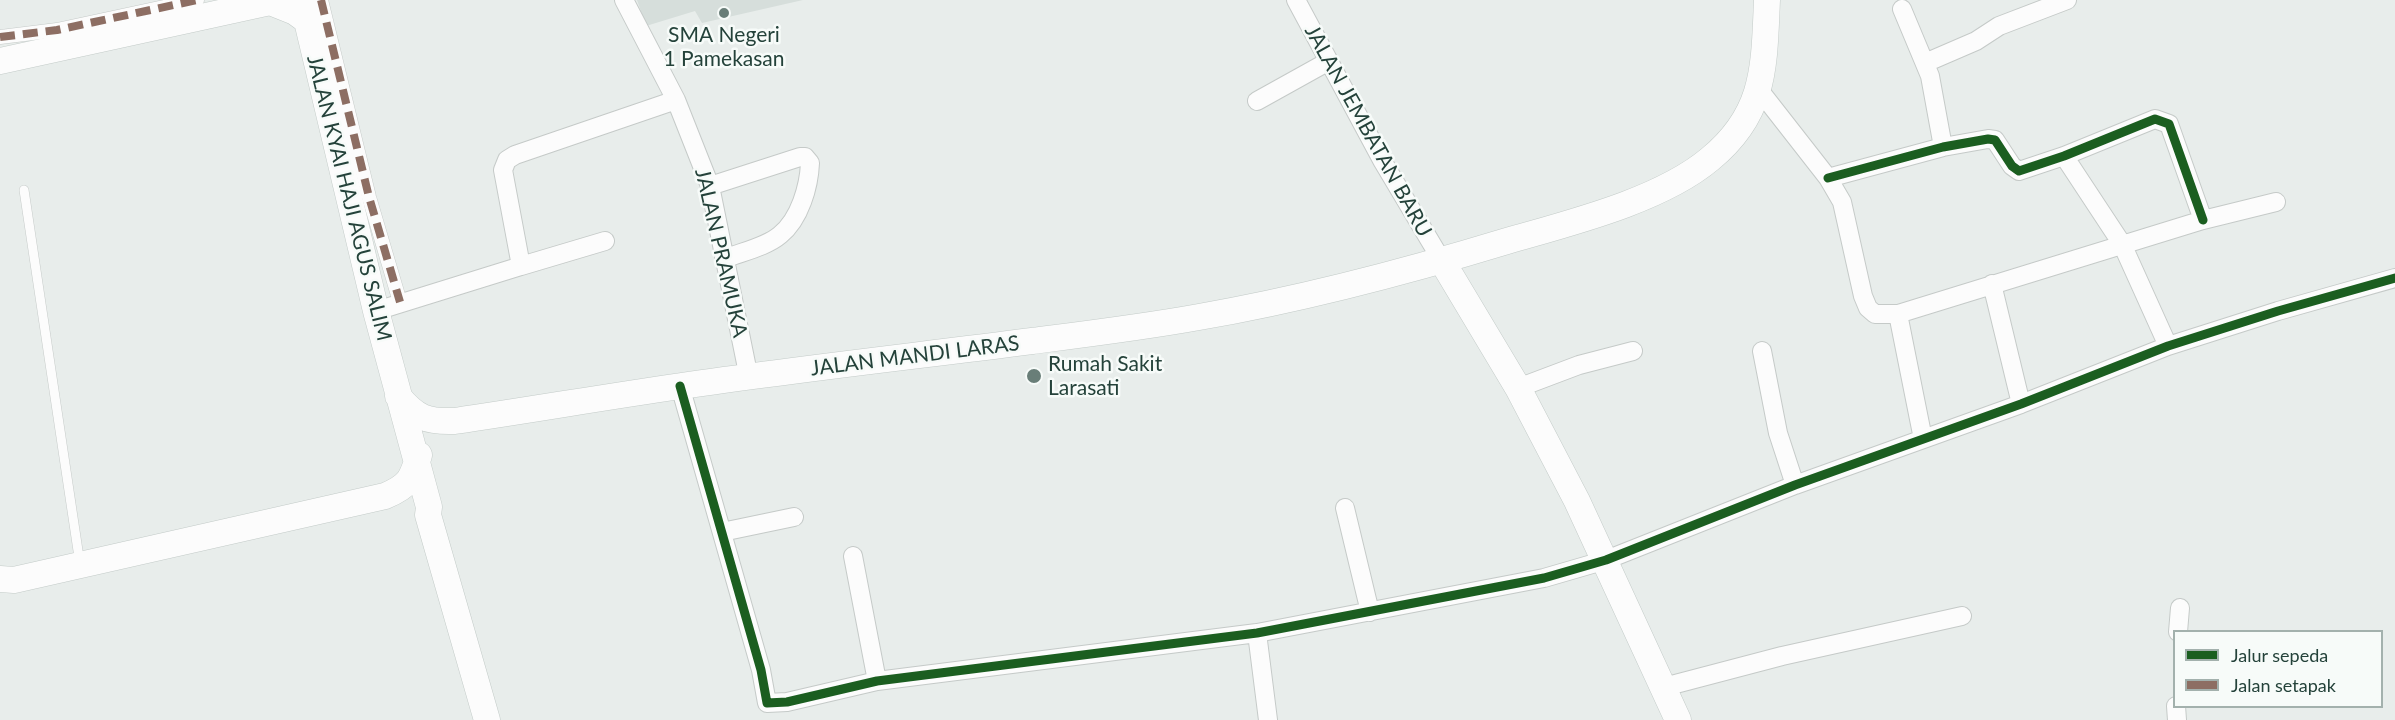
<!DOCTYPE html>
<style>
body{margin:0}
#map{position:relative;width:2395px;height:720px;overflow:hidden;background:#e8edeb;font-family:Lato,sans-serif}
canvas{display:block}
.legend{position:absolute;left:2173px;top:630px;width:210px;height:78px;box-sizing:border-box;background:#f7fbf9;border:2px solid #a3b1ad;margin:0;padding:8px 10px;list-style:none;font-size:18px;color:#24423a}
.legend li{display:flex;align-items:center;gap:12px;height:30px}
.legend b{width:30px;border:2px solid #a3b1ad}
</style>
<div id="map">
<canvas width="2395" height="720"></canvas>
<ul class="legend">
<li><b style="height:8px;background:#1b5e20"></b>Jalur sepeda</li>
<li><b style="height:8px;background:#8d6e63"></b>Jalan setapak</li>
</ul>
</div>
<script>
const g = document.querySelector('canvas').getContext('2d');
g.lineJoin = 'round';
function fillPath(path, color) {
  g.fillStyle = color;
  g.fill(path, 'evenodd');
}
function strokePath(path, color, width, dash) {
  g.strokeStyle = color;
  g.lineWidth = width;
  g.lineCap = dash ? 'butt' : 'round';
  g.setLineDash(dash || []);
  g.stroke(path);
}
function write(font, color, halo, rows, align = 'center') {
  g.font = font + ' Lato,sans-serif';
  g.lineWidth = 5;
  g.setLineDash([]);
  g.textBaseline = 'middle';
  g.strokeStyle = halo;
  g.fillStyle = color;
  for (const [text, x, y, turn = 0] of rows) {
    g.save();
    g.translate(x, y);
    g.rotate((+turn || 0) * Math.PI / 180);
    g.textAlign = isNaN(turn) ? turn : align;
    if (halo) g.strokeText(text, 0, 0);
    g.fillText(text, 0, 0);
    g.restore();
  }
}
fillPath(new Path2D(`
 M637 0H803L702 23 695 11 646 26Z`), '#d6dedb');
const service = new Path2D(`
 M24 190 80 564`);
const pedestrian = new Path2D(`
 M321 0 369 197 400 302
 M0 37 57 30 197 0`);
const minor = new Path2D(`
 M624 0 676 100 710 186 749 378
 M1296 0 1383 162 1442 261
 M1902 9 1930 76 1943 147
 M1925 63 1976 41 1999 26 2067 0
 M1760 91 1828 178 1842 202 1863 296 1868 308 1875 314H1898L2203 220 2276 202
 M1257 101 1329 61
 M2064 156 2122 244 2168 346
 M1828 178 1943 147 1988 139 1995 140 2012 166 2019 171 2064 156 2155 119 2169 124 2203 220
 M710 186 800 157H805L810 163C809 186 800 219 780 235 766 247 741 252 724 259
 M521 266 605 241
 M1992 284 2021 404
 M376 311 521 266 503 170 507 160 515 155 676 100
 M1898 314 1923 439
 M1762 351 1778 433 1795 485
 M680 386 761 670 767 703 787 702 877 681 1257 633 1544 578 1606 560 1795 485 2021 404 2168 346 2278 311 2395 278
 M1518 388 1579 365 1633 351
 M1345 508 1370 612
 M722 532 794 517
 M853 556 877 681
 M2178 632 2180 608
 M1257 633 1268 720
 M1664 687 1782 656 1962 616
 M2176 706 2177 720`);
const secondary = new Path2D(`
 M302 0 376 311 429 507 428 515 487 720
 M0 61 270 2 295 12 306 20
 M1442 261 1518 388 1577 501 1678 720
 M398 396C416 418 427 422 455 421 530 410 605 397 681 386 797 369 915 356 1032 341 1087 334 1144 327 1199 317 1303 299 1405 272 1507 241 1569 223 1660 201 1710 159 1766 113 1764 66 1767 0
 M0 579 14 580 385 496C409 486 412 479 419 455`);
strokePath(service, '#c5cac8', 10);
strokePath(pedestrian, '#c5cac8', 15);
strokePath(minor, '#c5cac8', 20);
strokePath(secondary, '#c3cbc8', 27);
strokePath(service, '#fcfcfc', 9);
strokePath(pedestrian, '#fcfcfc', 14);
strokePath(minor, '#fcfcfc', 18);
strokePath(secondary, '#fcfcfc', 26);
strokePath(new Path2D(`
 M321 0 369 197 400 302
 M0 37 57 30 197 0`), '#8d6e63', 8, [15, 8]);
strokePath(new Path2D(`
 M1828 178 1943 147 1988 139 1995 140 2012 166 2019 171 2064 156 2155 119 2169 124 2203 220
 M680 386 761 670 767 703 787 702 877 681 1257 633 1544 578 1606 560 1795 485 2021 404 2168 346 2278 311 2395 278`), '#1b5e20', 9);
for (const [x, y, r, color] of [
 [724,13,6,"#697e78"],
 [1034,376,8,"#697e78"]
]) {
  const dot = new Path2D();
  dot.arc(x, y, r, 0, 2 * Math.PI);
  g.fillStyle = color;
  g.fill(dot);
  strokePath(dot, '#f7fbf9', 2);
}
write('21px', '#24423a', '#f7fbf9', [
 ["SMA Negeri",724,35],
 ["1 Pamekasan",724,59],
 ["Rumah Sakit",1048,364,"left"],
 ["Larasati",1048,388,"left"]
]);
write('21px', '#24423a', '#f7fbf9', [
 ["JALAN JEMBATAN BARU",1368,131,61],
 ["JALAN KYAI HAJI AGUS SALIM",349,198,76],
 ["JALAN PRAMUKA",721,253,77],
 ["JALAN MANDI LARAS",915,356,-7]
]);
</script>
